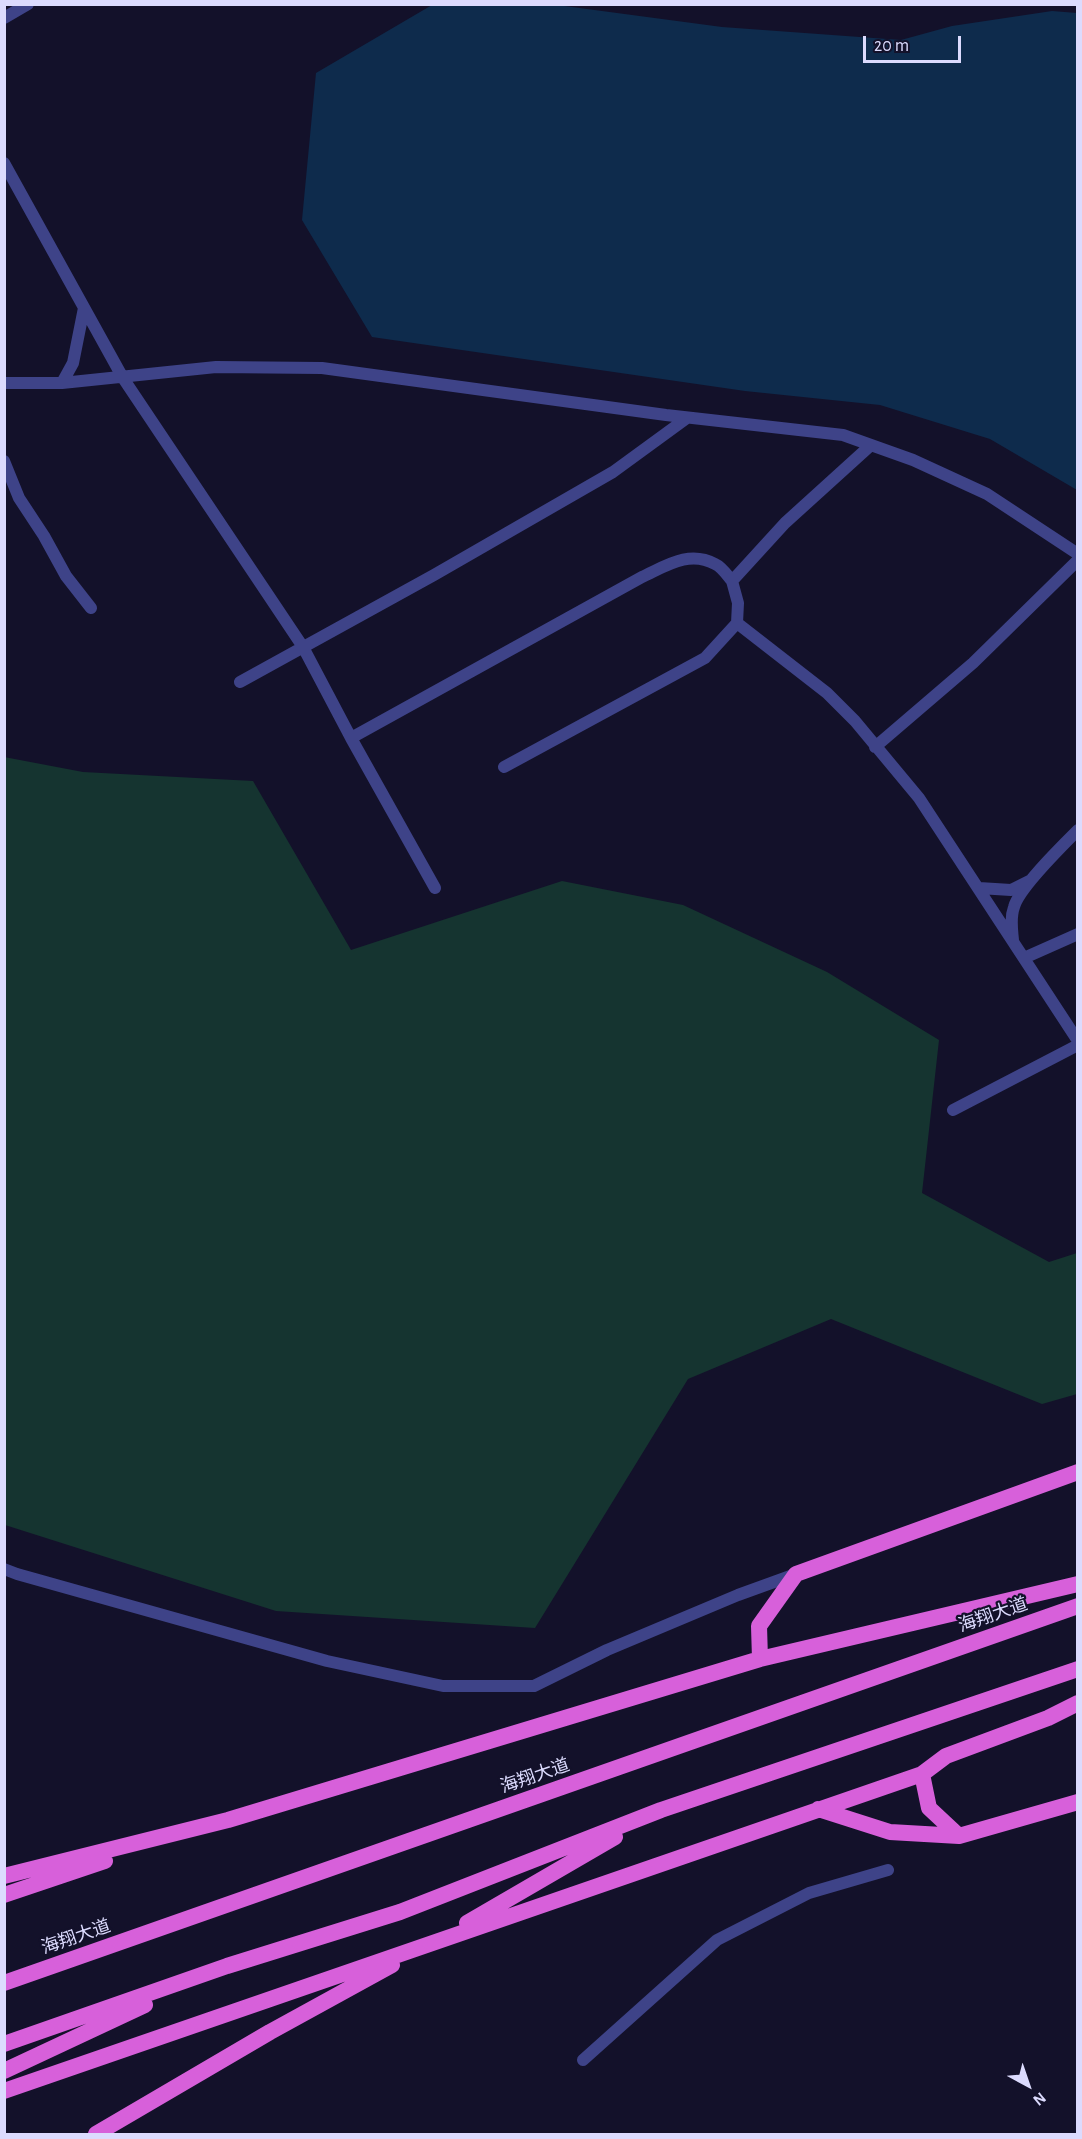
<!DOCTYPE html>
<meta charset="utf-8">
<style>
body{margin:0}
#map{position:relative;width:1082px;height:2139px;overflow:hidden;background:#13112a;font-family:"Alegreya Sans",sans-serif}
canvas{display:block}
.frame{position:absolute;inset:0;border:6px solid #dcdbfe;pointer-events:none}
.north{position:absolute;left:998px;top:2055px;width:60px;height:60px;-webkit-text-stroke:4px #13112a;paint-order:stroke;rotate:140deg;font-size:16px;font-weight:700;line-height:24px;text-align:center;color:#dcdbfe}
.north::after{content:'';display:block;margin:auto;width:21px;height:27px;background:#dcdbfe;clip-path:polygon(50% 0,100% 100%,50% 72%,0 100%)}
.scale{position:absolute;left:863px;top:36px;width:98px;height:27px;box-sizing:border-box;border:3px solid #dcdbfe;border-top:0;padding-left:8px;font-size:18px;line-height:21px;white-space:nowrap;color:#dcdbfe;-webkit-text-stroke:4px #13112a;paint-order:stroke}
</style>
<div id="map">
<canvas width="1082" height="2139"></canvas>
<div class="frame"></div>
<div class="north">N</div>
<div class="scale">20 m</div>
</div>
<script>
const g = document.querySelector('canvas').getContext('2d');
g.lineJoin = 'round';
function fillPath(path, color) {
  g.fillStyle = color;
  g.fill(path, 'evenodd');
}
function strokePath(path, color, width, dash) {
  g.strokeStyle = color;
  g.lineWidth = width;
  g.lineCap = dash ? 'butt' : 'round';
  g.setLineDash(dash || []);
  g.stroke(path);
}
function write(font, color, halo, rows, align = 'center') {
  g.font = font + ' "Alegreya Sans","Noto Sans SC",sans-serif';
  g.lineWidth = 4.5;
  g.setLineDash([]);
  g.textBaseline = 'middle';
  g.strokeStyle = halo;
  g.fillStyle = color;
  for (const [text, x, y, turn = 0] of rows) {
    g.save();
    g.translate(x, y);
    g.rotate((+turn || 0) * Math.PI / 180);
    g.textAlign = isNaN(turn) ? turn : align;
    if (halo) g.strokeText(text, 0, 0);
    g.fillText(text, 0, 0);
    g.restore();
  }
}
fillPath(new Path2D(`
 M4 757 83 772 253 781 351 950 562 881 683 905 827 972 939 1040 922 1193 1049 1262 1077 1253V1394L1042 1404 831 1319 688 1379 535 1628 276 1611 5 1525Z`), '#153430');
fillPath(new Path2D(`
 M432 5H557L722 27 901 40 952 26 1052 11 1077 13V490L990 439 880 405 745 391 372 337 302 220 316 73Z`), '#0e2b4c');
strokePath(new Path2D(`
 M4 18 28 4
 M4 163 123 378 303 647 351 738 435 888
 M4 383H62L216 367 322 368 666 415 843 435 913 460 987 494 1078 554
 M62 383 73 363 84 308
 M4 461 19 498 44 536 66 576 91 608
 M737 623 827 693 855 721 919 798 1078 1041
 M240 682 434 575 613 472 687 418
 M351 738 642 577C666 566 689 550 715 564 722 567 727 575 732 581L785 523 871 445
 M875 747 973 663 1078 560
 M504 767 705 658 737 623 738 603 732 581
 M979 888 1011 890 1031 880
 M1013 940C1012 929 1010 918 1014 907 1019 888 1062 846 1078 830
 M1024 958 1078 934
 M953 1110 1078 1045
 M4 1569 17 1574 327 1661 443 1686H534L607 1650 738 1595 796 1574
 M583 2060 717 1940 809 1893 888 1870`), '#3e4388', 12);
strokePath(new Path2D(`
 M760 1659 759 1626 796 1574 1078 1472
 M922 1774 929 1808 959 1836 1078 1802
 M818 1809 890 1832 959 1836
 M4 1876 228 1820 760 1659 1078 1584
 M4 1895 105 1861
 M467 1923 615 1837
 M4 1983 1078 1606
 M4 2044 227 1966 400 1912 661 1810 1078 1669
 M4 2071 145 2005
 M4 2091 922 1774 946 1756 1048 1718 1078 1703
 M96 2134 270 2032 392 1965`), '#d760da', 16);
write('18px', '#dcdbfe', '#13112a', [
 ["海翔大道",993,1615,-19],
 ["海翔大道",535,1776,-19],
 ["海翔大道",76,1937,-19]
]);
</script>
